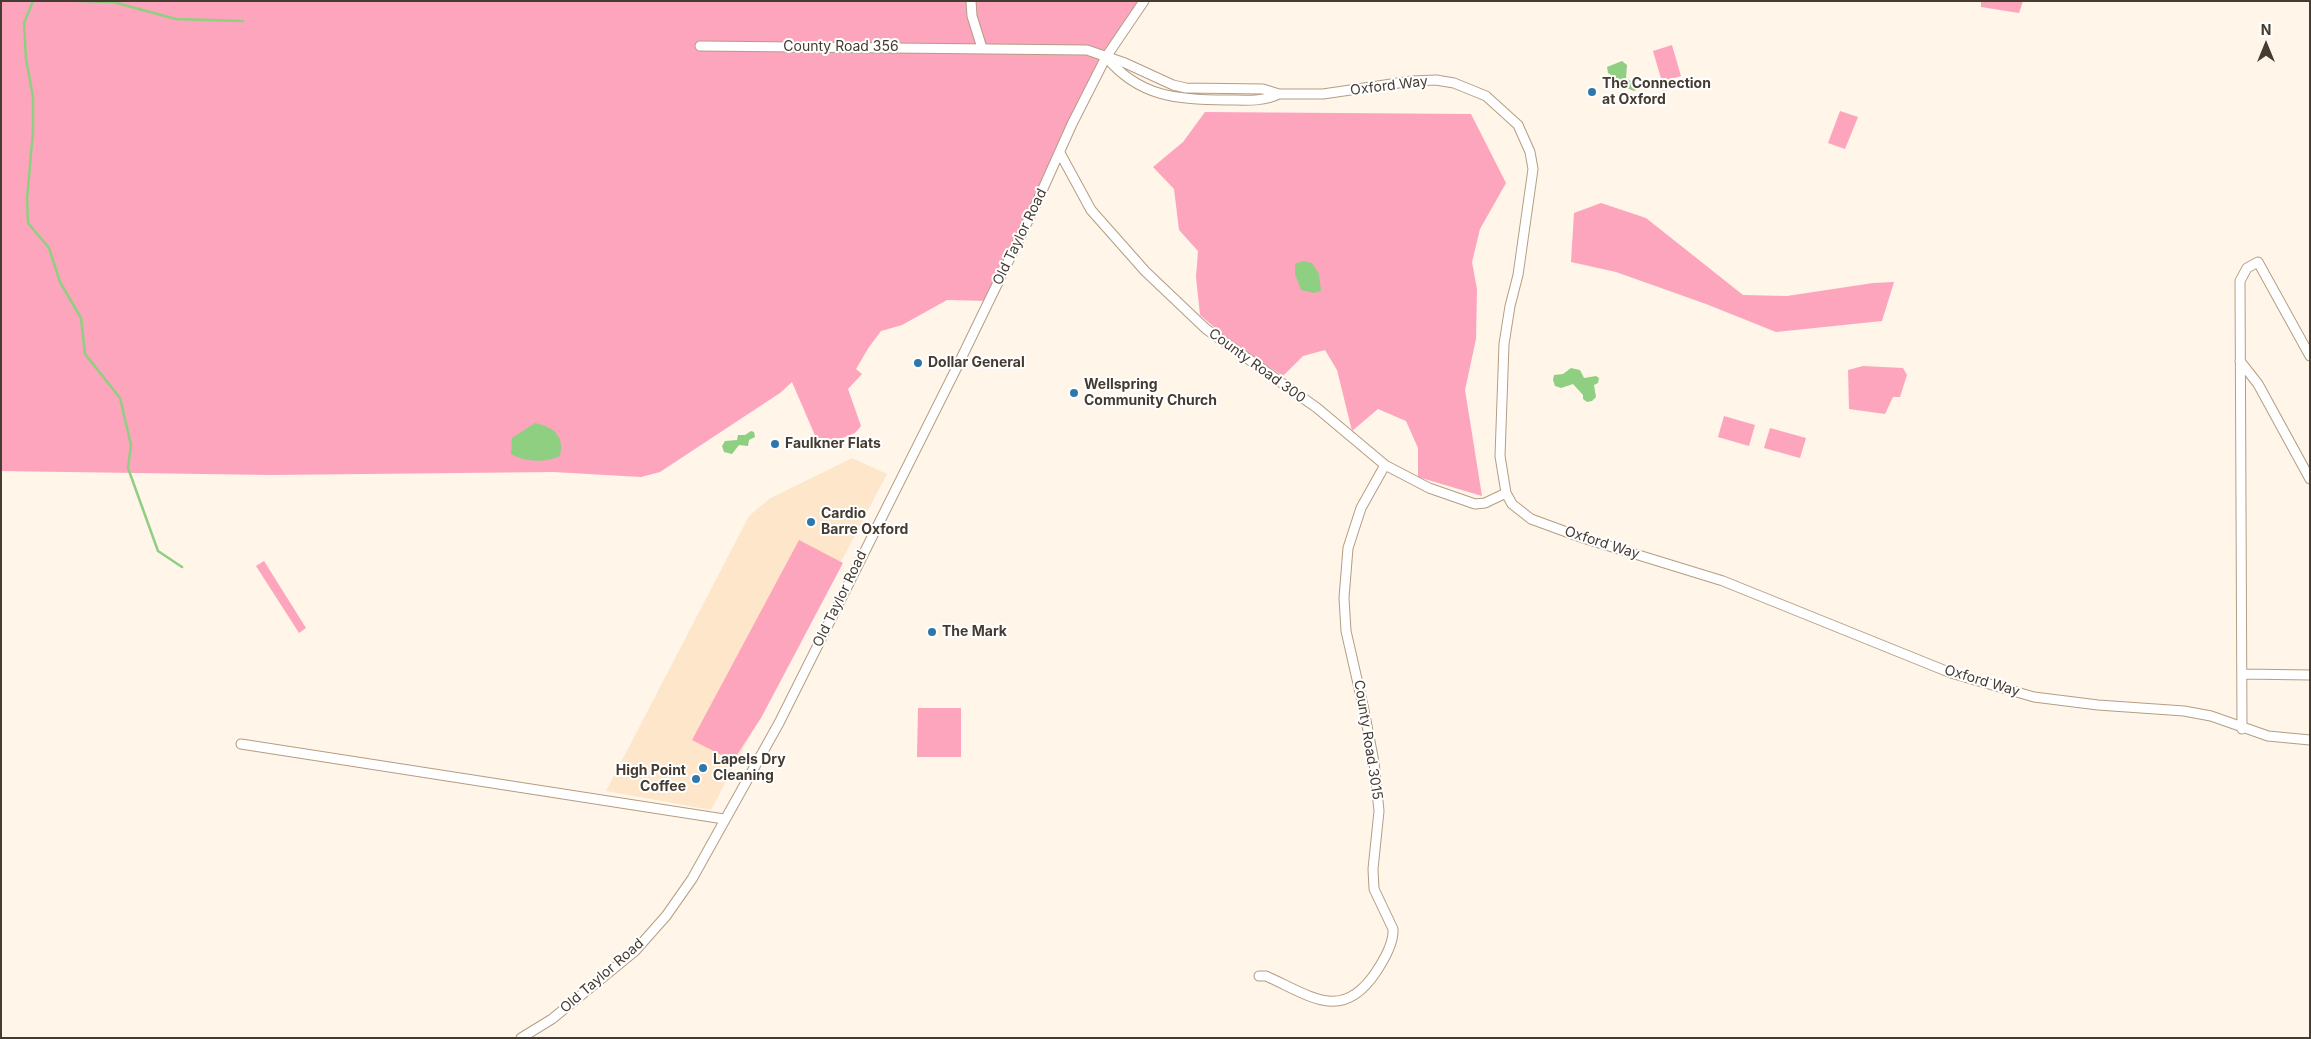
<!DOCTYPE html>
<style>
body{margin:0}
#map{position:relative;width:2311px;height:1039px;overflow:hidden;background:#fff5e9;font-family:Inter,sans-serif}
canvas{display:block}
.frame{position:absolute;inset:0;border:2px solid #453b30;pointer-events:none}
.north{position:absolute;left:2241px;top:20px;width:50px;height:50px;-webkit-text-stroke:4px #fff;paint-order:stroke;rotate:0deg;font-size:14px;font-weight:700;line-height:20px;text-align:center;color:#453b30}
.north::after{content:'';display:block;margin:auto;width:18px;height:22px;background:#453b30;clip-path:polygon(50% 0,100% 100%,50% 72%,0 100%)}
</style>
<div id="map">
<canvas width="2311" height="1039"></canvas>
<div class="frame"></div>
<div class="north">N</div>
</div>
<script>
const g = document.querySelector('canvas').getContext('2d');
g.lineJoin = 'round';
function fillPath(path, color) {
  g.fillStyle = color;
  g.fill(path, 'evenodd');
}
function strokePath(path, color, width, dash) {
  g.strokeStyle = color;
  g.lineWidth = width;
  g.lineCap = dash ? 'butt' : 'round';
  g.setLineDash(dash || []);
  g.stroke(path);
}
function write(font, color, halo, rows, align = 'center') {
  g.font = font + ' Inter,sans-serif';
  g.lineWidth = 4;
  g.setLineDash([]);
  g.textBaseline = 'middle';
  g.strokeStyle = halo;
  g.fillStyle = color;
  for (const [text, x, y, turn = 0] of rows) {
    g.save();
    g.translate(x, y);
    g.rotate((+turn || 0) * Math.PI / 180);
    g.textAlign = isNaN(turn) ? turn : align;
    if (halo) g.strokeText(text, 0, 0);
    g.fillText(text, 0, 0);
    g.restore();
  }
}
fillPath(new Path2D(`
 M852 458 887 474 711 810 606 791 749 516 769 499Z`), '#fee6ca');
fillPath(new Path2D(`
 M1 1H1146L1106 57 989 301 947 300 902 325 881 331 869 347 856 369 862 374 848 389 861 426 855 433 820 447 792 382 780 393 660 472 641 477 553 472 271 475 1 471Z
 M1981 1H2023L2019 13 1981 7Z
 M1672 45 1681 76 1662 82 1653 51Z
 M1840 111 1858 117 1845 149 1828 143Z
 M1205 112 1471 114 1506 183 1480 229 1472 262 1477 289 1476 339 1465 390 1482 496 1418 477V448L1406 421 1378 409 1352 431 1337 370 1325 350 1303 356 1283 376 1237 347 1200 315 1196 277 1198 251 1179 230 1174 189 1153 167 1183 142Z
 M1601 203 1646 218 1743 295 1787 296 1873 283 1894 282 1882 321 1776 332 1706 304 1616 272 1571 262 1574 213Z
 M1863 366 1903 368 1907 375 1900 397H1893L1885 414 1849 409 1848 370Z
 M1724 416 1755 425 1749 446 1718 437Z
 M1770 428 1806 438 1800 458 1764 448Z
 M799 540 843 563 761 718 733 761 692 740Z
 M264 561 306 628 299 633 256 566Z
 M918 708H961V757H917Z`), '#fda5bd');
fillPath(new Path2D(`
 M1622 61 1627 65 1626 78 1637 85 1636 90 1634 91 1625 87H1617L1613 76 1608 73 1607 67Z
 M1303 261 1312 263 1319 274 1321 291 1314 293 1301 290 1295 274V264Z
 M1571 368 1580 370 1584 378 1596 376 1599 378 1598 383 1594 385 1596 397 1592 401 1587 402 1583 399V395L1573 384 1561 388 1555 386 1553 380 1554 375 1563 374Z
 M535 423C553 427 565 435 560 456 546 463 524 462 511 454L512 438Z
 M751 431 754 432 755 437 749 440 748 446 739 445 732 454 724 452 722 446 725 441 737 440 738 435H745Z`), '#8fcf81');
strokePath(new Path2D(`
 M33 1 24 23 26 59 33 97V131L27 199 28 223 49 248 60 282 81 318 85 354 120 398 131 445 128 468 158 551 182 567
 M77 1 113 2 176 19 243 21`), '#8fcf81', 2.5);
const minor = new Path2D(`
 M971 1 972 16 982 48
 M700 46 1087 50 1125 63 1173 85 1186 88 1263 89 1279 94H1323L1412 81 1436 80 1454 83 1486 96 1518 125 1530 152 1533 169 1518 275 1510 306 1504 344 1500 456 1506 493 1512 504 1531 519 1583 538 1723 581 1951 673 2034 697 2098 705 2184 711 2211 716 2268 736 2310 740
 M1106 57C1139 97 1178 100 1227 100 1246 100 1262 102 1279 94
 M1060 153 1091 210 1145 271 1206 329 1317 408 1385 465 1429 488 1475 504 1485 503 1506 493
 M2240 361 2258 384 2310 479
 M2242 674 2310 675
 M2242 729 2240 281 2247 268 2258 262 2310 356
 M241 744 724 819
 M1259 976H1266C1311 996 1342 1023 1376 972 1384 960 1394 943 1393 929L1374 889 1373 869 1379 811 1374 762 1364 710 1346 631 1344 598 1348 548 1361 508 1385 465
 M521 1038 552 1019 635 951 666 916 692 879 779 723 957 367 1037 202 1072 124 1106 57 1144 1`);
strokePath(minor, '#b59d82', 11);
strokePath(minor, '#fff', 9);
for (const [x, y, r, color] of [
 [1592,92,5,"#2d77ab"],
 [918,363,5,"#2d77ab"],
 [1074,393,5,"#2d77ab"],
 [775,444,5,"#2d77ab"],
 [811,522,5,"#2d77ab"],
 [932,632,5,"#2d77ab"],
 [703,768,5,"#2d77ab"],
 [696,779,5,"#2d77ab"]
]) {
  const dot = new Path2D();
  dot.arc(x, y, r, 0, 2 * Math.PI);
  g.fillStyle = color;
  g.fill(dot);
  strokePath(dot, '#fff', 2);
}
write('14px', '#453b30', '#fff', [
 ["County Road 356",841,47],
 ["Oxford Way",1389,86,-7],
 ["Old Taylor Road",1020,237,-64],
 ["County Road 300",1257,366,36],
 ["Oxford Way",1602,543,18],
 ["Old Taylor Road",840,599,-64],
 ["Oxford Way",1982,681,17],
 ["County Road 3015",1368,740,81],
 ["Old Taylor Road",602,976,-41]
]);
write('bold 14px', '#453b30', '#fff', [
 ["The Connection",1602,84],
 ["at Oxford",1602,100],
 ["Dollar General",928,363],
 ["Wellspring",1084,385],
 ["Community Church",1084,401],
 ["Faulkner Flats",785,444],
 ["Cardio",821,514],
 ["Barre Oxford",821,530],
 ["The Mark",942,632],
 ["Lapels Dry",713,760],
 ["Cleaning",713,776],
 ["High Point",686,771,"right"],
 ["Coffee",686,787,"right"]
], 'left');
</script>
